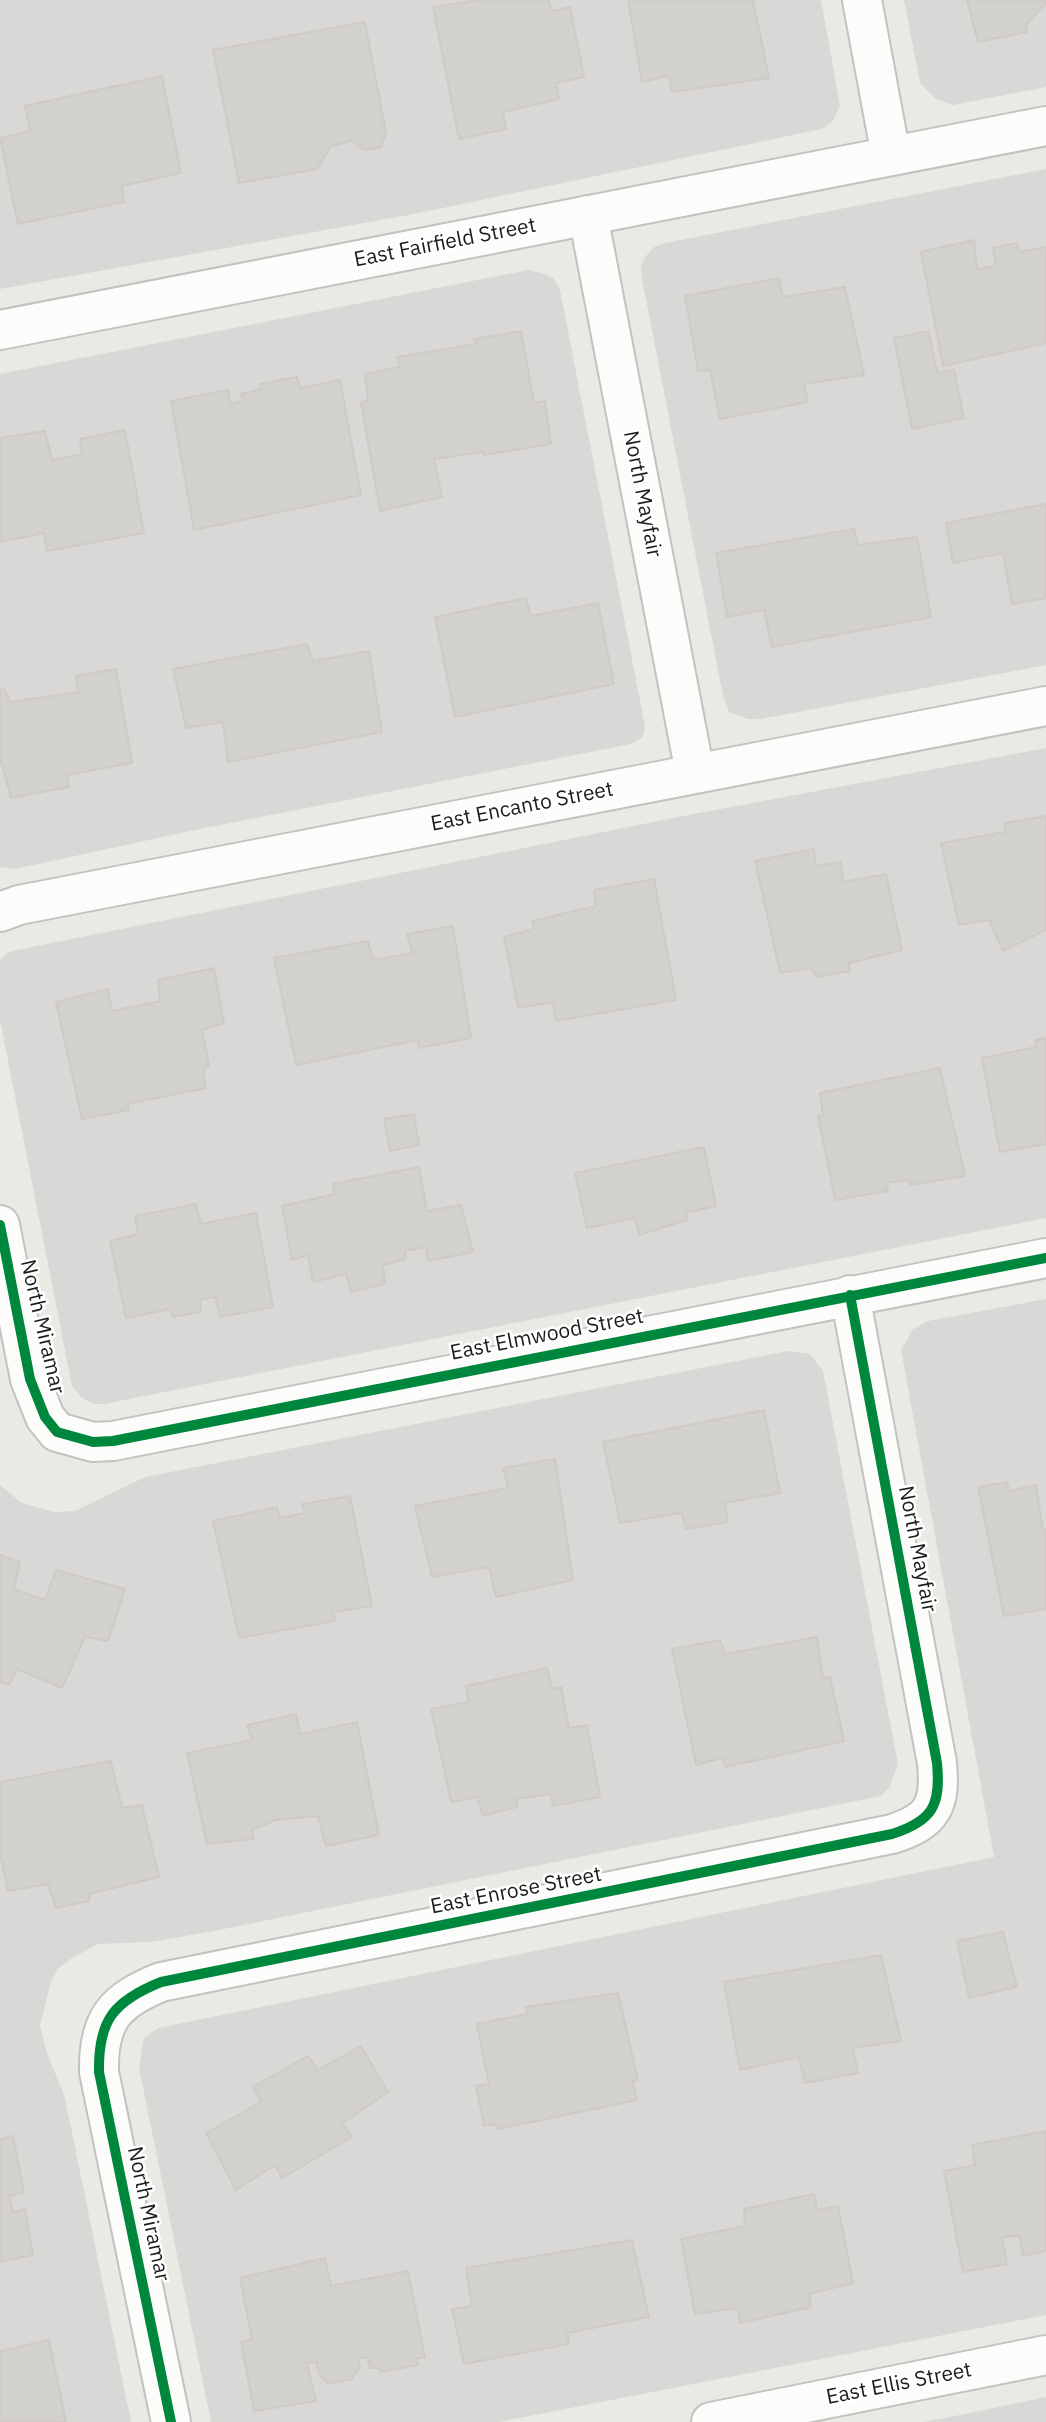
<!DOCTYPE html>
<style>
body{margin:0}
canvas{display:block;background:#ebe9e4}
</style>
<canvas width="1046" height="2422"></canvas>
<script>
const g = document.querySelector('canvas').getContext('2d');
g.lineJoin = 'round';
function fillPath(path, color) {
  g.fillStyle = color;
  g.fill(path, 'evenodd');
}
function strokePath(path, color, width, dash) {
  g.strokeStyle = color;
  g.lineWidth = width;
  g.lineCap = dash ? 'butt' : 'round';
  g.setLineDash(dash || []);
  g.stroke(path);
}
function write(font, color, halo, rows, align = 'center') {
  g.font = font + ' "IBM Plex Sans",sans-serif';
  g.lineWidth = 5;
  g.setLineDash([]);
  g.textBaseline = 'middle';
  g.strokeStyle = halo;
  g.fillStyle = color;
  for (const [text, x, y, turn = 0] of rows) {
    g.save();
    g.translate(x, y);
    g.rotate((+turn || 0) * Math.PI / 180);
    g.textAlign = isNaN(turn) ? turn : align;
    if (halo) g.strokeText(text, 0, 0);
    g.fillText(text, 0, 0);
    g.restore();
  }
}
fillPath(new Path2D(`
 M0 0H821L840 105 833 121 822 129 414 214 0 289Z
 M904 0H1046V87L953 105 936 99 920 83Z
 M1046 169V665L761 719H748L729 712 723 696 642 279 641 266 645 257 654 247 665 243Z
 M528 270 545 274 554 279 560 290 645 726 643 737 631 744 195 830 15 869 0 867V374Z
 M1046 748V1218L104 1404H93L81 1397 72 1386 0 1020V960L5 955 12 951 683 816Z
 M1046 1299V2315L499 2422H211L139 2068 144 2038 158 2028 994 1857 901 1350 913 1329 928 1321Z
 M788 1351 810 1354 823 1371 898 1764 889 1788 881 1796 214 1931 151 1942 98 1944 72 1958 58 1969 51 1982 40 2025 46 2050 65 2098 131 2422H0V1485L22 1503 54 1512 75 1511 145 1477Z
 M1046 2397V2422H923L955 2416Z`), '#dad8d6');
const building = new Path2D(`
 M478 0H549L552 11 570 7 584 77 556 83 559 99 503 112 506 129 459 139 433 7Z
 M628 0H753L769 78 672 92 669 76 642 82Z
 M967 0H1046V3L1026 24 1027 32 978 42Z
 M365 22 386 133 381 147 364 150 352 141 331 146 317 169 239 183 213 50Z
 M162 76 181 173 122 186 124 202 18 224 0 138 30 131 25 106Z
 M974 240 977 269 996 266 993 248 1017 243 1019 252 1046 247V343L943 366 921 252Z
 M779 278 783 297 845 287 864 375 804 384 808 402 720 419 710 370 698 371 685 296Z
 M521 331 534 403 545 401 551 444 484 455 483 452 434 459 442 497 380 511 361 402 368 401 365 374 399 367 397 357 476 344 475 339Z
 M929 331 937 373 954 370 964 418 912 429 894 338Z
 M297 377 300 388 340 380 361 495 194 530 171 401 228 390 231 404 243 401 241 394 261 389 260 384Z
 M125 430 144 533 47 551 44 533 0 542V438L45 431 52 460 82 454 80 439Z
 M1046 504V598L1012 604 1003 553 953 563 946 523Z
 M854 529 858 545 917 537 931 617 772 647 764 610 727 617 716 553Z
 M526 598 531 616 598 603 614 684 455 717 435 617Z
 M307 644 313 661 369 651 382 732 228 762 223 722 186 728 173 669Z
 M116 669 132 763 67 775 69 787 11 798 0 758V690L4 689 11 702 78 692 76 676Z
 M1046 816V930L1003 951 989 920 959 925 941 843 1005 832V823Z
 M814 849 816 866 841 862 843 882 886 874 902 950 849 963 850 971 816 977 812 968 780 973 755 861Z
 M654 879 676 1000 556 1021 553 1002 518 1008 504 937 534 929 532 921 596 906 594 890Z
 M453 926 471 1038 419 1048 418 1040 296 1065 274 958 368 941 373 960 412 953 407 934Z
 M214 968 224 1023 202 1030 209 1065 203 1070 206 1088 127 1104 129 1110 82 1119 56 1002 108 989 112 1011 160 1001 158 980Z
 M1046 1038V1144L1000 1152 982 1058 1036 1047 1035 1040Z
 M940 1068 965 1176 911 1185 909 1180 886 1183 888 1191 835 1200 818 1116 823 1115 820 1093Z
 M414 1114 419 1145 390 1151 384 1119Z
 M704 1147 716 1206 686 1213 687 1220 639 1235 635 1218 587 1228 575 1173Z
 M419 1167 427 1211 461 1205 473 1252 428 1261 426 1247 405 1251 406 1259 383 1265 385 1284 351 1292 346 1274 313 1282 308 1255 292 1260 282 1206 334 1194 333 1184Z
 M196 1204 201 1224 256 1213 273 1307 220 1317 215 1297 200 1300 201 1312 172 1317 171 1309 126 1318 110 1241 138 1234 135 1216Z
 M764 1410 780 1493 725 1503 728 1522 686 1529 681 1513 620 1523 603 1442Z
 M555 1459 573 1580 496 1597 489 1567 432 1577 415 1506 508 1488 503 1468Z
 M1007 1482 1009 1491 1036 1485 1043 1530 1046 1529V1609L1004 1616 978 1487Z
 M350 1496 372 1606 333 1612 335 1621 239 1638 213 1521 277 1507 280 1518 305 1513 302 1504Z
 M0 1555 20 1562 14 1589 45 1600 56 1570 125 1589 108 1641 85 1637 62 1688 17 1669 9 1685 0 1682Z
 M817 1637 823 1679 830 1677 844 1741 725 1767 723 1758 696 1765 672 1649 720 1640 725 1654Z
 M547 1668 552 1689 561 1687 569 1728 587 1725 600 1797 553 1806 551 1794 517 1799V1807L483 1816 477 1797 451 1802 431 1709 468 1702 466 1686Z
 M296 1714 300 1734 357 1722 379 1835 326 1846 318 1816 275 1820 252 1830 254 1839 207 1844 187 1753 252 1740 247 1725Z
 M111 1761 122 1808 142 1805 159 1877 89 1894V1901L56 1908 48 1884 8 1891 0 1852V1782Z
 M1003 1932 1017 1987 969 1998 957 1941Z
 M881 1955 901 2041 853 2048 858 2073 805 2083 799 2057 740 2070 724 1982Z
 M618 1993 638 2080 633 2081 637 2100 498 2129 497 2124 484 2126 476 2086 489 2084 477 2024 527 2014 526 2007Z
 M361 2046 388 2092 343 2123 352 2137 282 2178 275 2165 236 2190 206 2133 261 2102 253 2087 308 2056 318 2070Z
 M1046 2131V2251L1023 2256 1019 2235 1002 2238 1007 2264 963 2272 944 2171 975 2165 972 2145Z
 M13 2136 24 2192 9 2196 13 2212 25 2209 33 2255 0 2262V2139Z
 M814 2194 817 2210 838 2206 853 2283 809 2294 811 2307 740 2323 738 2308 695 2314 681 2239 745 2226 744 2209Z
 M632 2240 649 2317 567 2333 569 2344 464 2364 452 2309 472 2306 466 2268Z
 M325 2258 331 2286 408 2271 425 2357 416 2359 418 2365 380 2372 379 2368H370L368 2357 358 2359 360 2367 352 2379 328 2384 320 2375 316 2362 307 2363 316 2401 254 2411 241 2342 252 2339 240 2278Z
 M49 2340 66 2422H0V2351Z`);
fillPath(building, '#d3d1cd');
strokePath(building, '#cecac5', 2);
const street = new Path2D(`
 M862 0 891 156
 M588 215 695 773
 M0 330 1046 126
 M0 912 19 905 1046 706
 M0 1225 30 1379 45 1417 57 1432 93 1442 113 1441 1046 1258
 M171 2422 99 2072C98 2020 114 2001 161 1982L892 1834C933 1821 941 1805 937 1763L850 1295
 M711 2422 1046 2355`);
strokePath(street, '#c3c2c0', 42);
strokePath(street, '#fcfcfb', 38);
strokePath(new Path2D(`
 M0 1225 30 1379 45 1417 57 1432 93 1442 113 1441 1046 1258
 M171 2422 99 2072C98 2020 114 2001 161 1982L892 1834C933 1821 941 1805 937 1763L850 1295`), '#00873e', 10);
write('21px', '#1c1c1c', '#fff', [
 ["East Fairfield Street",445,243,-11],
 ["North Mayfair",642,494,79],
 ["East Encanto Street",522,807,-11],
 ["North Miramar",42,1327,77],
 ["East Elmwood Street",547,1335,-11],
 ["North Mayfair",917,1549,79],
 ["East Enrose Street",516,1891,-11],
 ["North Miramar",148,2214,78],
 ["East Ellis Street",899,2384,-11]
]);
</script>
